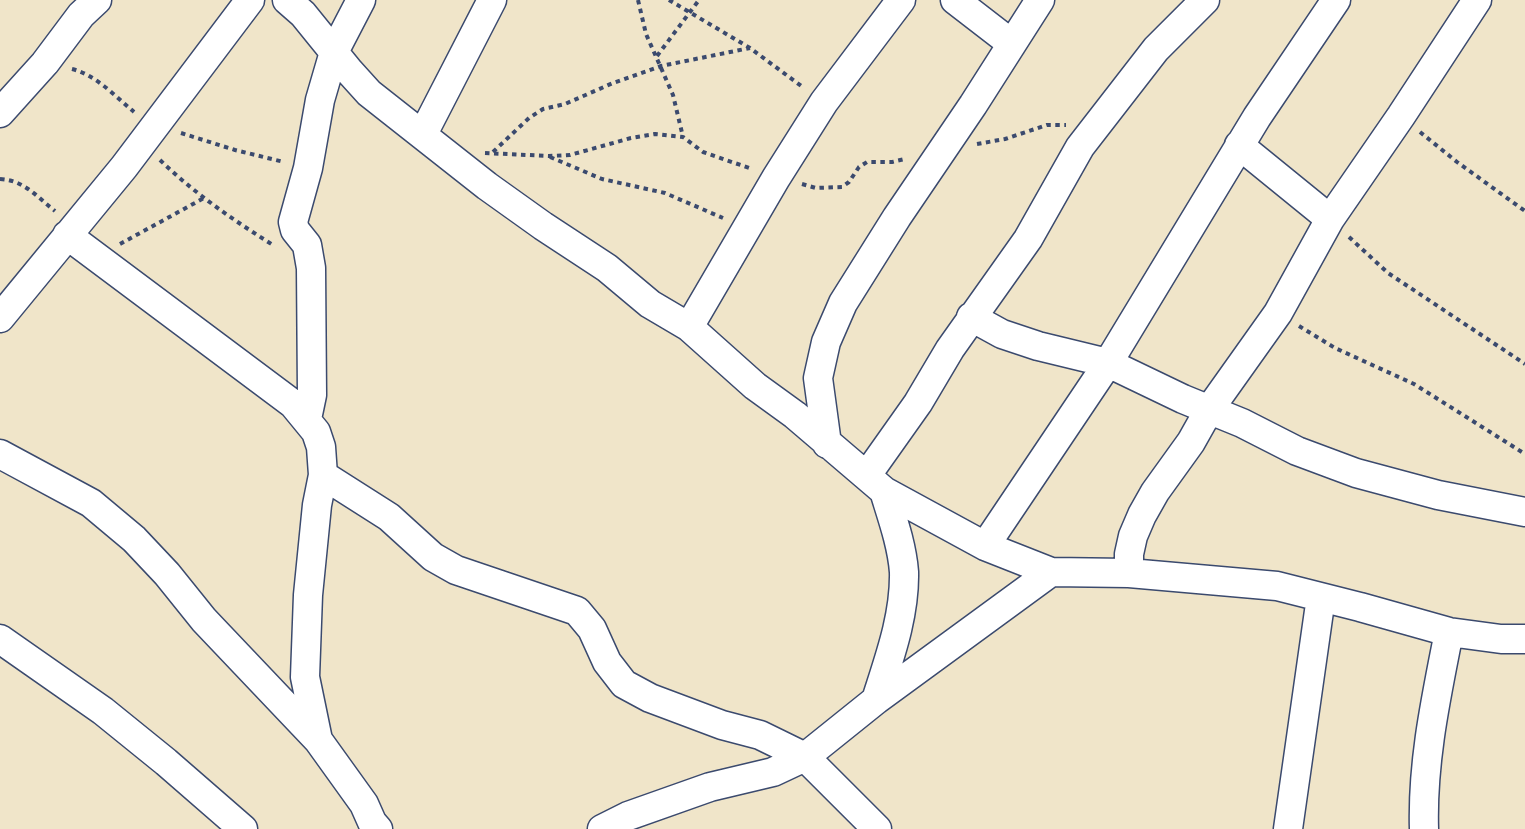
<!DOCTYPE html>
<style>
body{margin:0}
canvas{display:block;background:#f0e5c9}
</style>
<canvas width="1525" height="829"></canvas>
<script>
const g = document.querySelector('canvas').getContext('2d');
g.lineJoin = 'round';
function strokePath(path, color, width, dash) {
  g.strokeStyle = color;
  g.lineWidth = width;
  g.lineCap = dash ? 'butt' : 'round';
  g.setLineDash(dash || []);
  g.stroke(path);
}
const street = new Path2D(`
 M287 0 303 14 350 72 369 93 487 186 543 226 607 268 650 304 689 327 755 386 795 415 884 491 985 546 1051 572
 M955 0 1012 44
 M0 113 45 63 81 15 97 0
 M423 134 492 0
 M1239 145 1330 219
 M67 235 293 404 316 432 321 447 323 475 317 505 308 595 305 677 318 740
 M971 317 1002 334 1038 346 1108 363 1183 399 1242 423 1297 451 1356 473 1438 495 1525 512
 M0 318 124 167 250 0
 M689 327 776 178 824 102 901 0
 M307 419 312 395 311 268 307 245 295 230 293 222 308 168 320 100 334 52 361 0
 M827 444 818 378 826 342 843 303 897 217 973 105 1040 0
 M0 454 91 503 134 539 167 574 204 620 318 740 364 804 372 822 378 829
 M323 475 389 517 433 557 456 570 577 611 592 629 607 662 624 684 650 698 722 725 760 735 805 757 877 829
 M867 475 918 403 950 349 1028 239 1080 147 1156 49 1205 0
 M985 546 1108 363 1257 117 1336 0
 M1129 573V554L1133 536 1142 515 1155 492 1191 442 1209 410 1278 313 1330 219 1401 116 1477 0
 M0 639 103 711 166 762 243 829
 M876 700C889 659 905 616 904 572 902 545 892 517 884 491
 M602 829 628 816 710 787 773 772 805 757 876 700 1051 572 1129 573 1277 586 1360 607 1449 632 1501 639H1525
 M1288 829 1321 597
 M1424 829C1422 762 1436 698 1449 632`);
strokePath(street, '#3b4a6e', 31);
strokePath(new Path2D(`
 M638 0 646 34 673 95 683 137
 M669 0 750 48 804 88
 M657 56 699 0
 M72 69C96 75 115 96 134 112
 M1420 132 1457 162 1525 211
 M181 133 235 150 284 162
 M977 144 1005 139 1047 125H1066
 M493 152 529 118 543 109 565 104 613 83 661 66 750 48
 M485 153 549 156 570 155 631 138 655 134 683 137 703 152 752 169
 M550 157 602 179 665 193 723 218
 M160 160C194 193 233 220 273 245
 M0 179C24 180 37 197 55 211
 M802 184 816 188 842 187 849 182 859 167 867 162H892L905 159
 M1349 237 1388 273 1525 364
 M120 244 204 198
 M1299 326 1335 348 1414 384 1525 454`), '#3b4a6e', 4, [4.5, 4.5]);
strokePath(street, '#fff', 28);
</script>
